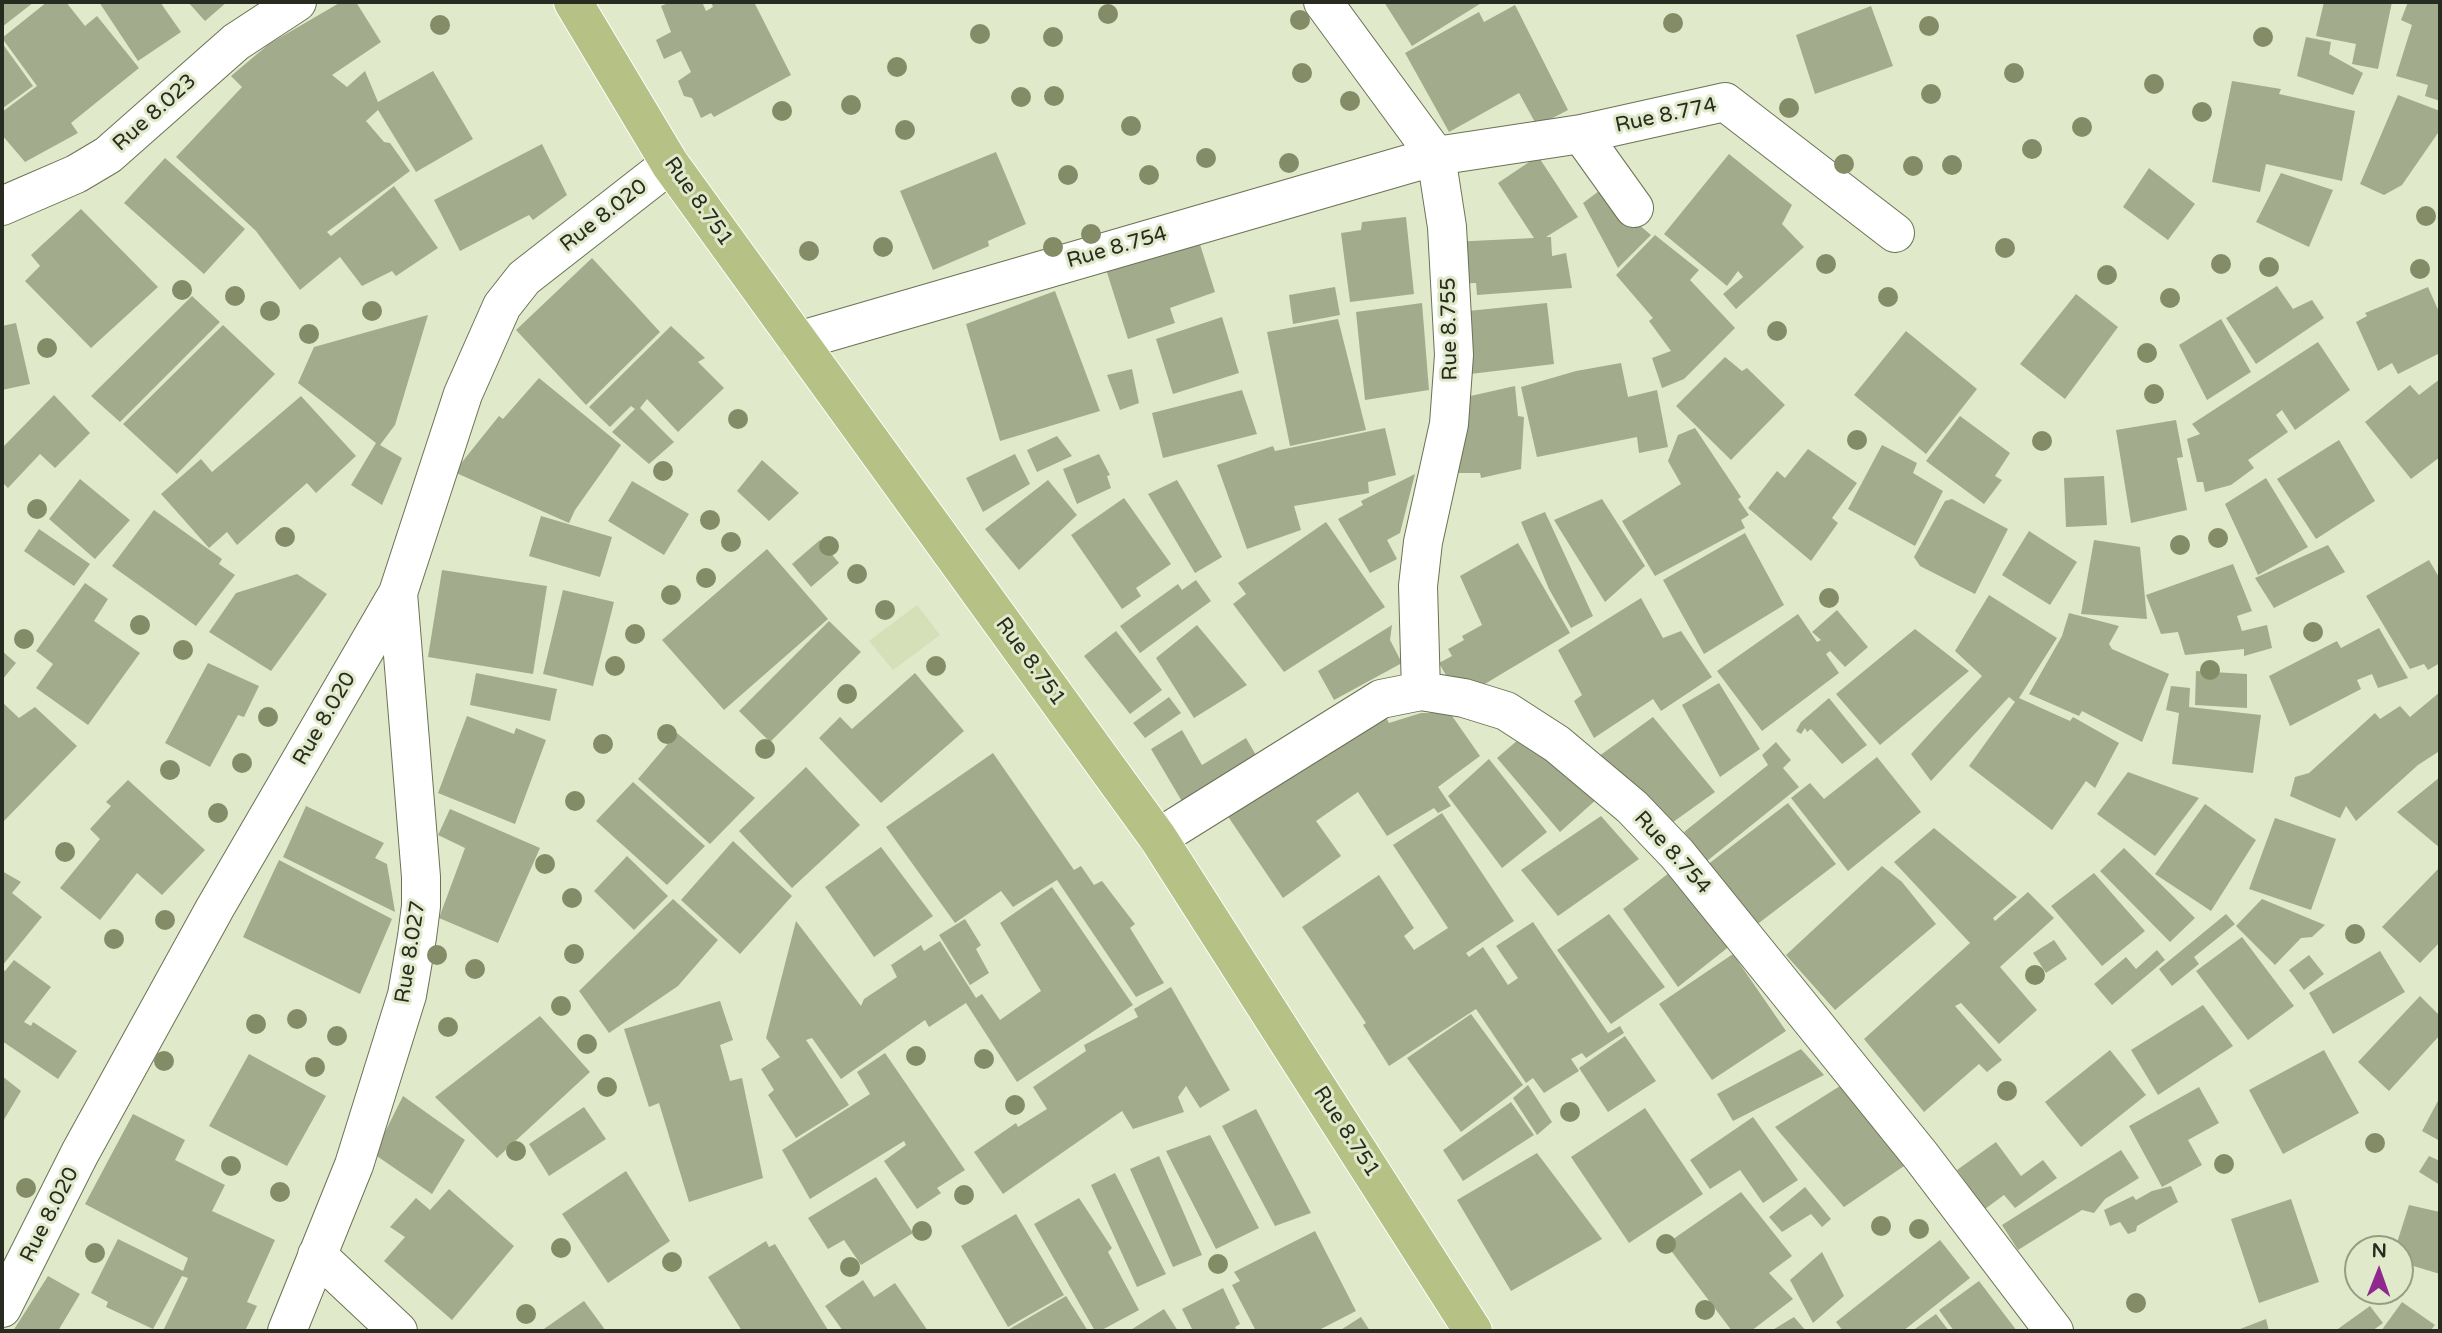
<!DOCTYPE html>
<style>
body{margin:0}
#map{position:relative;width:2442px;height:1333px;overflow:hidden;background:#e0e9c9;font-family:"Varela Round",sans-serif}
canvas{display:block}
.frame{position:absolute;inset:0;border:4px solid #282b1f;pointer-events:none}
.north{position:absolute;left:2344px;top:1235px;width:70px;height:70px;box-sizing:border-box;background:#e0e9c9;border:2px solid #969d85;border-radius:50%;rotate:1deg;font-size:19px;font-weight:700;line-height:28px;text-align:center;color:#282b1f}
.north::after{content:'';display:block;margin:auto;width:24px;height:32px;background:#90298e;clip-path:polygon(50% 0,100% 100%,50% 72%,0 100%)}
</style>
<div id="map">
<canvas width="2442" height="1333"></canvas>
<div class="frame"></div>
<div class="north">N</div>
</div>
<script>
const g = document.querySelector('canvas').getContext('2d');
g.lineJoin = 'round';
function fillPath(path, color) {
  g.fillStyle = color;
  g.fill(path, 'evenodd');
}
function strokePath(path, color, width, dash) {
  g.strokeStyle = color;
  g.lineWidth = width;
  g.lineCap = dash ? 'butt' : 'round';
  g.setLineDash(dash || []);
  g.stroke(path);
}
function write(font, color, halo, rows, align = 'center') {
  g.font = font + ' "Varela Round",sans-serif';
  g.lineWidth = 6;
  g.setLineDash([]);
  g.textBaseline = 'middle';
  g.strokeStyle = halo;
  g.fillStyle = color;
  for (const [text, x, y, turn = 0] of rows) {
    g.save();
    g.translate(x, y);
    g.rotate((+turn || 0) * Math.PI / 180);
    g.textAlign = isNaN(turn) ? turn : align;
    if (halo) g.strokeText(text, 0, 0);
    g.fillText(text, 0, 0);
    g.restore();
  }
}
fillPath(new Path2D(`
 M917 605 940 635 893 670 869 641Z`), '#d5dfb8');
fillPath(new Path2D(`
 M2 2H34L2 27Z
 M47 2H66L85 26 97 16 139 68 71 123 78 133 25 162 2 135V112L37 86 2 38Z
 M99 2H160L181 32 138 61Z
 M188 2H227L205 21Z
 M341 2H356L381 42 332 75 347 87 365 71 378 102 433 71 473 139 416 172 378 110 366 121 384 142 390 143 410 171 327 232 331 236 394 186 438 248 396 276 392 271 362 286 340 257 300 290 256 231 176 157 242 87 231 76 269 44Z
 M671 2H702L706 11 713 7 711 2H754L791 75 714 117 711 113 701 118 692 98 684 96 678 81 691 72 681 51 664 59 656 40 671 32 661 6Z
 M1384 2H1483L1412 46Z
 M2324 2H2392L2378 69 2352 64 2356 44 2316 36Z
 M2408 2H2440V101L2425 96 2428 85 2396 76 2412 25 2401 20Z
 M1515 5 1568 110 1537 126 1519 93 1449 132 1405 53 1479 12 1484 22Z
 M1871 6 1893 66 1815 94 1796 35Z
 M2306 37 2331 42 2329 54 2363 73 2353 95 2297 76Z
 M2 43 33 86 3 108 2 106Z
 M2232 81 2281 89 2279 94 2355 111 2342 181 2266 164 2260 192 2212 182Z
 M2398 95 2440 111V130L2402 185 2384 195 2360 184Z
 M542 144 567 195 533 220 529 215 460 251 434 200Z
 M996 152 1026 224 988 241 989 246 933 270 900 191Z
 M1729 154 1792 205 1782 224 1804 247 1736 309 1723 294 1743 277 1738 271 1727 286 1664 234Z
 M1538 156 1578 217 1546 237H1551L1552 256 1566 253 1572 288 1477 295 1476 283 1453 284 1451 242 1534 238 1498 183Z
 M165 158 245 229 204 274 124 203Z
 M2149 168 2195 204 2168 240 2123 207Z
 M2281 173 2333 190 2309 247 2256 222Z
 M1599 191 1651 235 1618 268 1583 203Z
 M81 209 158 287 91 348 25 281 40 266 31 255Z
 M1406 217 1414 294 1350 302 1341 233 1361 230 1362 222Z
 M1655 235 1699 270 1690 280 1735 328 1684 379 1662 388 1652 358 1671 351 1649 321 1653 318 1616 275Z
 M1198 238 1215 292 1170 308 1175 323 1128 339 1105 266Z
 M592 258 660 332 586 405 516 330Z
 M2277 286 2293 309 2312 300 2324 318 2256 364 2226 318Z
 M1335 287 1340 315 1293 324 1289 295Z
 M2428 287 2440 314V353L2398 374 2392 363 2378 371 2356 322 2367 316 2365 313Z
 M1055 291 1100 411 1000 441 966 324Z
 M2076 294 2118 327 2065 399 2020 364Z
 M192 296 220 322 120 422 91 396Z
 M1422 303 1429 390 1365 400 1356 312Z
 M1547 303 1554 364 1462 375 1468 311Z
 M428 315 395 425 380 445 402 458 382 505 351 485 376 443 298 383 314 347Z
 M1222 317 1239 373 1173 394 1156 339Z
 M1338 319 1366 430 1290 446 1267 332Z
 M2221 319 2251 372 2207 400 2179 345Z
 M16 323 30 384 2 390V326Z
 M223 325 275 374 177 474 123 424Z
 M671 326 705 358 698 362 724 388 678 432 647 399 640 408 674 442 649 464 612 432 635 409 631 406 610 427 589 407Z
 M1906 331 1977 389 1926 454 1854 395Z
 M2318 342 2350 390 2295 430 2282 410 2276 415 2288 432 2248 460 2254 468 2231 485 2205 492 2203 482H2197L2187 439 2200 434 2192 424Z
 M1725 357 1742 371 1747 368 1785 405 1731 460 1676 406Z
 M1621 363 1628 397 1657 390 1668 447 1639 453 1637 437 1537 457 1521 387 1576 371Z
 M1132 369 1139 403 1120 410 1107 375Z
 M539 378 621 445 575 510 569 523 454 472 499 416 503 419Z
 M2440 379V457L2411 479 2365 422 2410 385 2419 395Z
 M1515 386 1518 416 1524 417 1521 469 1481 478 1480 473H1448L1457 399Z
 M1242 390 1257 434 1163 458 1152 413Z
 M54 395 90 433 55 468 40 454 8 488 2 482V448Z
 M301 396 356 456 316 493 307 483 237 545 227 532 209 548 161 494 201 459 212 472Z
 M1960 416 2010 453 1995 476 2002 480 1984 504 1926 461Z
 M2176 420 2183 457 2177 458 2187 510 2131 523 2116 430Z
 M1385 428 1396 475 1368 482 1369 493 1294 506 1301 530 1247 549 1217 465 1273 446 1275 451Z
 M1695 428 1741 497 1738 499 1749 515 1741 520 1745 528 1655 576 1622 521 1681 484 1668 461 1678 435Z
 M1057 436 1072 456 1037 472 1027 450Z
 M2339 440 2375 501 2316 539 2277 479Z
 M1882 445 1917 463 1913 473 1943 491 1915 546 1848 509Z
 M1808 449 1857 483 1832 518 1838 523 1811 561 1748 508 1777 471 1785 478Z
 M1015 454 1030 484 983 512 966 478Z
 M1099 454 1110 475 1107 476 1111 488 1077 504 1063 469Z
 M762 460 799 493 769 521 737 491Z
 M1415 474 1400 533 1387 540 1397 559 1370 573 1338 519 1363 505 1361 501Z
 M2104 476 2107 525 2066 527 2064 478Z
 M2266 478 2308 547 2258 575 2225 504Z
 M80 479 130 520 95 559 49 519Z
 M1048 480 1077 515 1019 570 985 529Z
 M1177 480 1222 557 1195 573 1148 494Z
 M632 481 689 514 664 555 608 521Z
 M1124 498 1171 564 1136 588 1141 596 1122 609 1071 535Z
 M1602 499 1645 566 1605 602 1554 520Z
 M1952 499 2008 529 1975 594 1920 566 1914 557 1945 501Z
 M154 510 222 559 219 564 235 575 196 626 112 566Z
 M1545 512 1593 616 1571 628 1549 589 1521 522Z
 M541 516 612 537 600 577 529 556Z
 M1326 522 1385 607 1284 672 1233 604 1246 594 1238 583Z
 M39 529 90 564 74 586 24 551Z
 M2029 531 2077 562 2050 605 2002 575Z
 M1745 533 1784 605 1704 654 1663 580Z
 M820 540 839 563 811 587 792 564Z
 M2094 540 2140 547 2147 619 2081 614Z
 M1518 543 1570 633 1473 691H1455L1439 663 1452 656 1448 649 1464 640 1462 636 1482 625 1460 576Z
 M2328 545 2345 572 2274 608 2255 578Z
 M767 549 828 619 724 710 662 640Z
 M2429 560 2440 579V663L2428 670 2424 664 2410 669 2366 596Z
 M2233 564 2252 611 2237 616 2242 631 2267 625 2272 648 2244 656V649L2185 655 2178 632 2161 634 2146 595Z
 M442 570 547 586 533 674 428 657Z
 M297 574 327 594 271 671 209 632 236 593Z
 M1196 580 1211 601 1140 653 1120 626 1178 584 1182 590Z
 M85 583 108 599 94 621 140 653 88 725 36 688 53 664 36 651Z
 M563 590 614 602 593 686 543 674Z
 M1989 595 2057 638 2019 698 2070 721 2073 717 2119 743 2095 788 2086 781 2052 830 1969 766 2015 702 2009 697 1931 781 1911 754 1982 676 1955 651Z
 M1641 598 1663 638 1681 631 1712 677 1661 711 1653 699 1594 738 1574 701 1582 695 1558 650Z
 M1837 610 1868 647 1845 667 1830 651 1826 654 1839 673 1762 731 1717 671 1798 614 1817 642 1821 640 1812 632Z
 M2069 613 2119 626 2109 644 2112 649 2169 674 2142 742 2082 711 2079 716 2029 694 2062 636Z
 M829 621 861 652 770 742 739 711Z
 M1197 625 1247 685 1194 718 1156 658Z
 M1392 625 1390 640 1402 663 1334 700 1318 671Z
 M2379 628 2408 678 2378 688 2372 674 2357 680 2361 689 2290 726 2269 676 2337 641 2341 648Z
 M1915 629 1969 671 1880 745 1836 694Z
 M1116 631 1162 690 1130 714 1084 656Z
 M2 651 16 663 2 680Z
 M208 663 259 686 244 717 238 715 210 767 165 743Z
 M2196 671 2247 674V708L2195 705Z
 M476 673 557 689 550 721 470 705Z
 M915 673 964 731 881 803 819 738 840 717 852 729Z
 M1719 683 1760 749 1720 777 1682 705Z
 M2171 686 2190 688 2189 707 2261 715 2253 773 2172 764 2179 713 2166 710Z
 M2440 692V754L2438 752 2418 765 2356 821 2346 806 2340 818 2290 796 2295 777 2309 773 2375 713 2380 719 2400 706 2410 717Z
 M1169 697 1181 713 1145 738 1133 723Z
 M1829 698 1867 745 1842 764 1811 729 1807 732 1805 728 1801 734 1796 731 1801 722Z
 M2 702 19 718 35 707 77 746 2 823Z
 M1421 713H1450L1480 756 1438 787 1451 806 1438 813 1434 808 1387 836 1358 792 1316 821 1341 856 1283 898 1227 815 1384 714 1389 723Z
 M467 716 514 734 516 728 546 740 515 824 438 793Z
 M1653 717 1715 792 1669 825 1595 759Z
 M1182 730 1202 765 1246 738 1257 757 1183 803 1151 749Z
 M677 733 755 798 710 844 638 779Z
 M1526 733 1597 799 1560 832 1497 758Z
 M1776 742 1791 760 1783 768 1799 787 1707 861 1684 832 1768 765 1762 755Z
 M993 753 1074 870 1081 866 1094 885 1102 881 1135 924 1130 928 1164 983 1136 997 1057 880 1013 907 1001 891 955 923 886 827Z
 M1877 757 1921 812 1848 871 1791 798 1810 783 1824 799Z
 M1489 759 1547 832 1502 868 1448 796Z
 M806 767 860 825 792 888 739 831Z
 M2128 772 2199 798 2155 856 2097 814Z
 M2440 777V848L2397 812Z
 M128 780 205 850 162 895 137 873 100 920 60 888 100 839 90 829 111 806 106 802Z
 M633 782 705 846 667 885 596 821Z
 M1788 803 1836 864 1755 926 1707 865Z
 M2205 804 2256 840 2211 911 2155 874Z
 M306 806 384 843 375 858 387 864 395 912 283 857Z
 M450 809 540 848 498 943 439 918 465 848 438 835Z
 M1442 813 1514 921 1466 953 1469 957 1483 947 1508 985 1518 978 1496 946 1533 922 1608 1033 1620 1026 1624 1033 1586 1058 1582 1053 1571 1059 1579 1071 1544 1093 1533 1078 1526 1083 1476 1009 1389 1066 1363 1025 1366 1023 1302 927 1379 875 1414 928 1404 936 1414 950 1448 928 1393 845Z
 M1601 816 1639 859 1558 916 1521 870Z
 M2275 818 2336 839 2311 910 2249 889Z
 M1934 828 2017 897 1993 918 1995 921 2028 892 2054 918 2000 967 2037 1010 1999 1044 1961 1003 1955 1006 2002 1060 1987 1072 1979 1064 1924 1112 1864 1039 1970 943 1894 862Z
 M733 841 792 896 740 954 681 900Z
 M881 847 933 916 874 957 825 887Z
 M2124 848 2195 918 2170 942 2100 871Z
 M627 856 668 896 634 930 594 891Z
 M279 860 392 919 360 994 243 937Z
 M1882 866 1902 882 1936 924 1835 1010 1786 955Z
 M2440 867V942L2420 963 2382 927Z
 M1674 869 1731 945 1678 987 1623 909Z
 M2 871 21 882 12 893 42 917 2 966Z
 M2094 873 2145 931 2102 966 2051 906Z
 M1052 887 1133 1005 1017 1082 966 1003 929 1027 925 1020 841 1079 812 1038 806 1040 849 1105 796 1138 768 1095 774 1090 761 1069 780 1057 766 1038 796 921 861 1006 864 999 897 977 891 965 921 945 924 951 940 941 976 998 982 994 1000 1020 1041 991 1000 923Z
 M673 899 718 940 678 986 609 1033 579 991Z
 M2262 899 2325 925 2312 937 2301 938 2275 965 2236 926Z
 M1609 914 1665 987 1611 1024 1557 950Z
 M2226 914 2235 924 2194 957 2199 964 2172 986 2159 969Z
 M965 919 981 945 976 949 989 973 970 985 939 935Z
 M2242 937 2294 1006 2248 1040 2196 971Z
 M2054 940 2067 959 2046 973 2033 953Z
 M2157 950 2165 960 2112 1005 2094 984 2126 957 2136 969Z
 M2380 951 2405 992 2333 1034 2309 993Z
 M1733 954 1786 1031 1712 1080 1659 1004Z
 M2309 955 2324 974 2304 990 2289 970Z
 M14 960 51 987 24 1022 31 1026 33 1022 77 1051 58 1079 2 1041V969L5 971Z
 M1171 987 1230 1090 1200 1108 1186 1086 1178 1097 1184 1112 1133 1129 1122 1111 1003 1194 974 1152 1016 1123 1018 1127 1047 1109 1033 1087 1086 1051 1084 1045 1138 1017 1134 1009Z
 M2420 996 2440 1016V1035L2389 1091 2358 1062Z
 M720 1001 733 1040 720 1045 730 1081 742 1078 763 1178 689 1202 659 1103 649 1107 624 1029Z
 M2203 1005 2233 1046 2158 1095 2131 1050Z
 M1471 1014 1523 1085 1461 1132 1407 1058Z
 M540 1016 590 1072 497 1158 435 1097Z
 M1625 1036 1656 1081 1608 1112 1579 1068Z
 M1801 1049 1824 1075 1733 1121 1717 1094Z
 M2110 1050 2146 1095 2081 1147 2045 1102Z
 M2324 1050 2359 1113 2283 1154 2249 1090Z
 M885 1053 965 1170 937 1188 941 1193 917 1209 884 1161 906 1145 904 1141 810 1199 782 1150 870 1094 857 1072Z
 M249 1054 326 1096 287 1166 209 1126Z
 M2 1076 21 1091 2 1123Z
 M1528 1085 1552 1122 1537 1135 1513 1098Z
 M1840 1086 1904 1166 1844 1207 1775 1127Z
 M2199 1087 2219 1123 2188 1140 2202 1165 2162 1187 2129 1126Z
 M403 1096 465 1140 432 1194 374 1154Z
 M2440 1097V1141L2422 1131Z
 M1511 1102 1534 1135 1463 1181 1443 1150Z
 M584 1107 606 1139 549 1176 529 1144Z
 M1645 1108 1703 1194 1629 1243 1571 1157Z
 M1256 1109 1311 1213 1275 1226 1222 1126Z
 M133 1114 185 1140 175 1160 225 1185 212 1211 275 1240 247 1302 257 1306 245 1331H163L188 1278 182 1276 153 1329 106 1307 108 1302 91 1293 118 1239 183 1271 188 1258 85 1204Z
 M1753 1117 1798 1180 1763 1203 1740 1170 1710 1189 1690 1160Z
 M1210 1135 1259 1228 1216 1249 1166 1151Z
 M1996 1142 2021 1176 2043 1160 2057 1178 2015 1208 2004 1195 1985 1209 1957 1170Z
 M2121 1150 2139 1178 2105 1199 2094 1213 2082 1210 2018 1250 2002 1225Z
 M1537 1153 1602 1239 1511 1291 1457 1200Z
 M1159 1156 1202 1255 1173 1267 1130 1169Z
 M2429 1156 2440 1161V1185L2419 1172Z
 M626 1171 670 1241 608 1283 562 1214Z
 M1115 1173 1166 1274 1137 1287 1091 1185Z
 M876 1177 913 1233 861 1265 844 1240 828 1249 808 1218Z
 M2171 1186 2178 1202 2137 1226 2136 1231 2128 1234 2120 1222 2110 1226 2104 1210 2133 1196 2136 1200 2152 1191Z
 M1805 1187 1831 1219 1822 1227 1811 1214 1782 1232 1769 1217Z
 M449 1189 514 1246 452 1320 384 1261 405 1237 390 1227 416 1198 430 1210Z
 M1741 1192 1792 1256 1769 1273 1793 1299 1751 1331H1732L1666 1244Z
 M1079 1198 1112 1248 1108 1252 1139 1310 1100 1331H1095L1034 1224Z
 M2291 1199 2319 1282 2259 1303 2231 1219Z
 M2409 1205 2440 1212V1274L2400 1262V1249H2395Z
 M1016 1214 1064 1295 1008 1327 961 1246Z
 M1315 1231 1356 1311 1317 1331H1256L1232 1285 1240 1281 1234 1272Z
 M1940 1240 1970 1278 1903 1331H1843L1836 1322Z
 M766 1241 769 1247 775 1244 828 1330 742 1331 708 1277Z
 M1822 1252 1844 1296 1813 1323 1790 1280Z
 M48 1276 80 1294 58 1331H13Z
 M863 1280 874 1297 895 1283 928 1331H843L825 1306Z
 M1979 1281 2017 1331H1954L1939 1310Z
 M1223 1288 1240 1324 1235 1327 1237 1331H1193L1182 1309Z
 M1066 1296 1088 1331H1006Z
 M584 1301 606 1331H541Z
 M2402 1302 2435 1325 2430 1331H2381Z
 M2370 1306 2383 1323 2372 1331H2335Z
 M1164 1309 1178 1331H1129Z
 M1936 1314 1949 1331H1912Z
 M1361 1317 1370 1331H1339Z
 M1794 1317 1806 1331H1771Z
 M2266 1319 2269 1331H2235Z`), '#a3ab8d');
const minor = new Path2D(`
 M1323 2 1436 156 1447 227 1454 355 1449 424 1423 542 1418 586 1421 691
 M1581 134 1634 208
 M2 206 76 174 108 155 236 42 297 2
 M798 341 1436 156 1581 134 1725 102 1895 233
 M1158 838 1381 699 1421 691 1464 698 1506 711 1557 744 1632 807 1677 854 1921 1156 2054 1331
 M317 1255 398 1331
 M2 1308 80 1153 215 908 398 593 463 394 502 306 524 278 670 164
 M287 1331 354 1165 407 995 417 937 421 906V877L398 593`);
const major = new Path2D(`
 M573 2 670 164 1158 838 1473 1331`);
strokePath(minor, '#6b7255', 40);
strokePath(major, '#fff', 40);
strokePath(minor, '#fff', 38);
strokePath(major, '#b6c185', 38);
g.fillStyle = '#838c67';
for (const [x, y] of [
 [1108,14],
 [1300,20],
 [1673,23],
 [440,25],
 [1929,26],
 [980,34],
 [1053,37],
 [2263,37],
 [897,67],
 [1302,73],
 [2014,73],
 [2154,84],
 [1931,94],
 [1054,96],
 [1021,97],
 [1350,101],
 [851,105],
 [1789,108],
 [782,111],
 [2202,112],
 [1131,126],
 [2082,127],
 [905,130],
 [2032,149],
 [1206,158],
 [1289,163],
 [1844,164],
 [1952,165],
 [1913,166],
 [1068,175],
 [1149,175],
 [2426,216],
 [1091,234],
 [883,247],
 [1053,247],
 [2005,248],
 [809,251],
 [1826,264],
 [2221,264],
 [2269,267],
 [2420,269],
 [2107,275],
 [182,290],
 [235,296],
 [1888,297],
 [2170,298],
 [270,311],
 [372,311],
 [1777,331],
 [309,334],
 [47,348],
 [2147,353],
 [2154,394],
 [738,419],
 [1857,440],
 [2042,441],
 [663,471],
 [37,509],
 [710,520],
 [285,537],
 [2218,538],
 [731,542],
 [2180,545],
 [829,546],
 [857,574],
 [706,578],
 [671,595],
 [1829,598],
 [885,610],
 [140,625],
 [2313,632],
 [635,634],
 [24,639],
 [183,650],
 [615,666],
 [936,666],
 [2210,670],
 [847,694],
 [268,717],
 [667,734],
 [603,744],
 [765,749],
 [242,763],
 [170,770],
 [575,801],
 [218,813],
 [65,852],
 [545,864],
 [572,898],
 [165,920],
 [2355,934],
 [114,939],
 [574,954],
 [437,955],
 [475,969],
 [2035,975],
 [561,1006],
 [297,1019],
 [256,1024],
 [448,1027],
 [337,1036],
 [587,1044],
 [916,1056],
 [984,1059],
 [164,1061],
 [315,1067],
 [607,1087],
 [2007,1091],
 [1015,1105],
 [1570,1112],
 [2375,1143],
 [516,1151],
 [2224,1164],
 [231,1166],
 [26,1188],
 [280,1192],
 [964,1195],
 [1881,1226],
 [1919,1229],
 [922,1231],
 [1666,1244],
 [561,1248],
 [95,1253],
 [672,1262],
 [1218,1264],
 [850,1267],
 [2136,1303],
 [1705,1310],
 [526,1314]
]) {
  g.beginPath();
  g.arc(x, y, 10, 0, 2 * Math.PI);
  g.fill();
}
write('21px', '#282b1f', '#e0e9c9', [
 ["Rue 8.023",155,113,-42],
 ["Rue 8.774",1666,116,-12],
 ["Rue 8.751",698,202,55],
 ["Rue 8.020",604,216,-38],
 ["Rue 8.754",1117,248,-16],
 ["Rue 8.755",1450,329,-91],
 ["Rue 8.751",1030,662,54],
 ["Rue 8.020",325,719,-60],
 ["Rue 8.754",1672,853,48],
 ["Rue 8.027",411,952,-81],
 ["Rue 8.751",1346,1132,57],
 ["Rue 8.020",50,1215,-63]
]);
</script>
